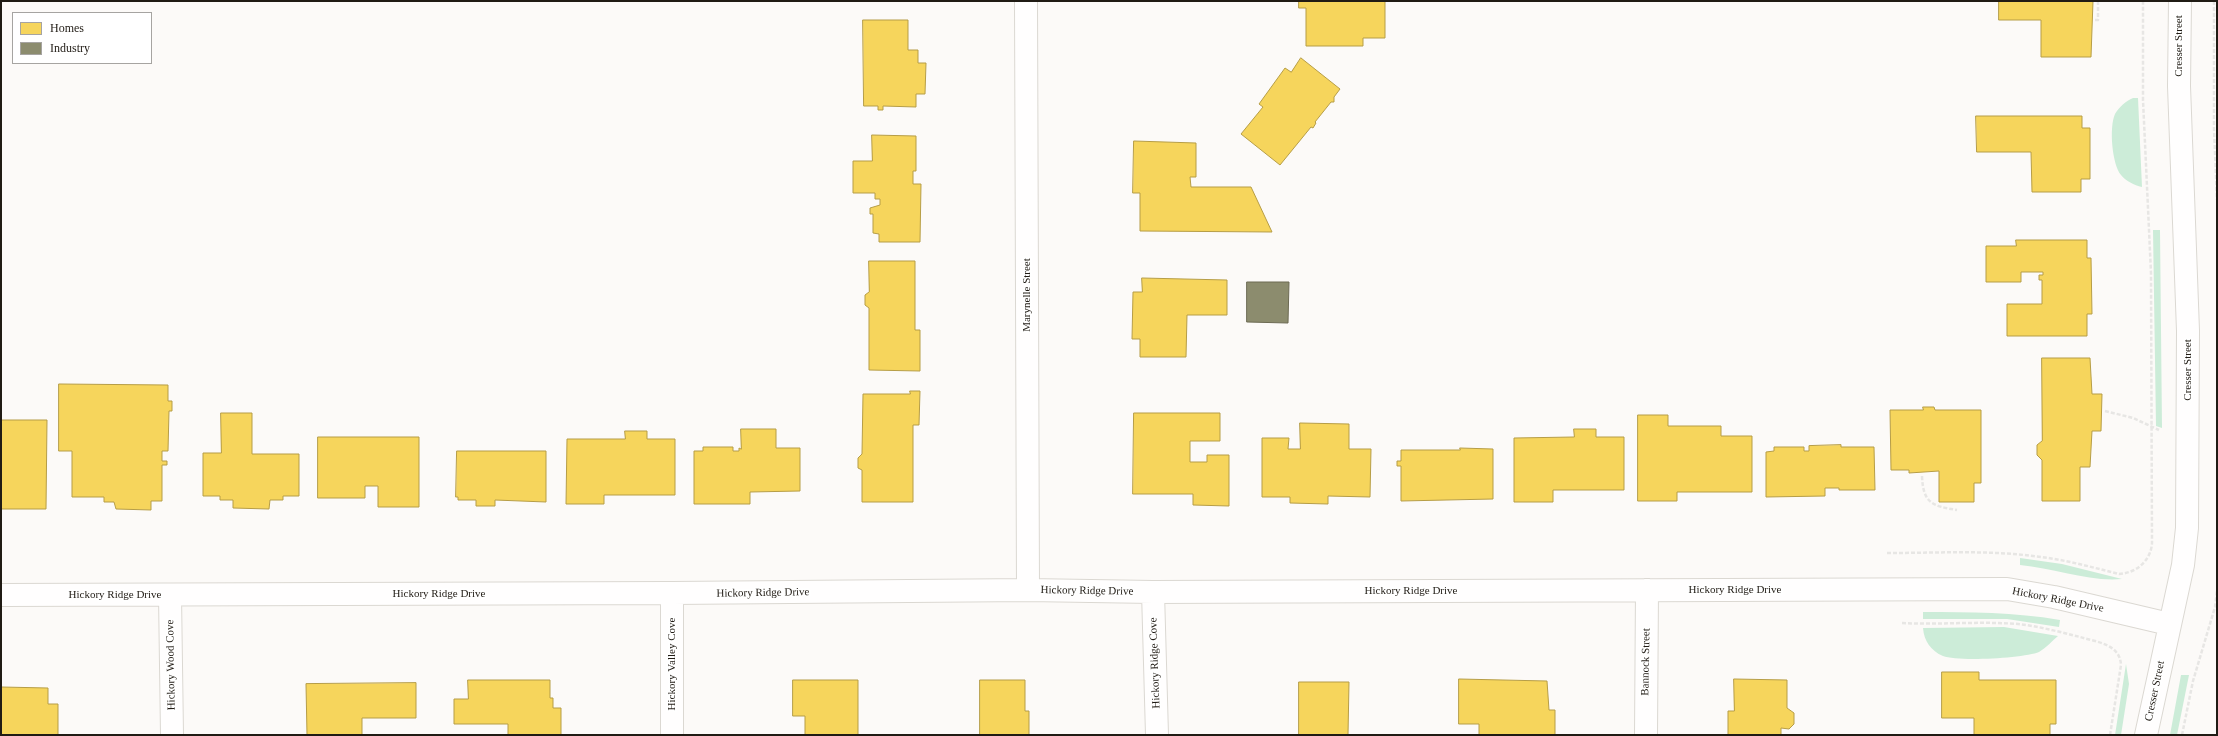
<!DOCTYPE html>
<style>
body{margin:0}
#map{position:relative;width:2218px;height:736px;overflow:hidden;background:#fcfaf8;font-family:"Times New Roman",serif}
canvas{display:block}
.frame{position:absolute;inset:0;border:2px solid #201b14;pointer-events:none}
.legend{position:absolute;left:12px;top:12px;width:140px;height:52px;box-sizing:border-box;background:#fff;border:1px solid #a6a4a1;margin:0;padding:5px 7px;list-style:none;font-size:12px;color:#201b14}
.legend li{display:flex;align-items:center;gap:8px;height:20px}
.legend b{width:20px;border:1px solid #a6a4a1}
</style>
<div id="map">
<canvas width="2218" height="736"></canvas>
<div class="frame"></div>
<ul class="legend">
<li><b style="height:11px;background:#f6d55c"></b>Homes</li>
<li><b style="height:11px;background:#8c8c6e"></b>Industry</li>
</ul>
</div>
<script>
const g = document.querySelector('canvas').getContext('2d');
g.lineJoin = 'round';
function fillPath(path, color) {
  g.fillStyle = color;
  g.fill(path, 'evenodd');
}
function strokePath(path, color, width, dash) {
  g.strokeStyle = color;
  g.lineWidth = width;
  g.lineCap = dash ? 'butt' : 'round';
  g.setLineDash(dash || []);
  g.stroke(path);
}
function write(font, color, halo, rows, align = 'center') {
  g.font = font + ' "Times New Roman",serif';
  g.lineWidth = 4;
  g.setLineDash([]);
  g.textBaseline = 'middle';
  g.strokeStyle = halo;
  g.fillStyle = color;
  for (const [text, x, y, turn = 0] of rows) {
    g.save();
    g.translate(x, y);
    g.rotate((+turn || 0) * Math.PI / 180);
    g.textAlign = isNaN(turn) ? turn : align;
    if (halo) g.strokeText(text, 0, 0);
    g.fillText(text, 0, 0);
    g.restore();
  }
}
fillPath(new Path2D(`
 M2133 98H2138L2142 187C2134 185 2126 181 2121 175 2112 164 2109 127 2115 114 2119 107 2126 101 2133 98Z
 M2153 230H2160L2162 428 2156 426Z
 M2020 558 2062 564 2122 579C2089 582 2054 568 2020 565Z
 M1923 612C1970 612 2014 612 2060 620L2059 627 2007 619H1923Z
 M2004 627 2058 636C2052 641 2046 648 2039 652 2025 658 1958 662 1943 656 1931 651 1924 641 1923 628Z
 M2126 664 2129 684 2121 735H2115Z
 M2181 675H2189L2177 735H2170Z`), '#ccecd8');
const homes = new Path2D(`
 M1299 1H1385V38H1363V46H1306V8H1299Z
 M1999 1H2093L2091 57H2041V20H1999Z
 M863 20H908V50H918V63H926L925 94H916V107L883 106V110H878V106H864Z
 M1301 58 1340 89 1334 97V102H1331L1315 122 1316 123 1313 128 1311 127 1280 165 1241 134 1263 107 1259 104 1285 68 1291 72Z
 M1976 116H2082V128H2090V179H2081V192H2032L2031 152H1977Z
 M872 135 916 136V171H913V184H921L920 242H879V234L873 233V214H870V208L880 205V199H875V193H853V161H872Z
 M1134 141 1196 143V177H1190L1191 187H1251L1272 232 1140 231V193H1133Z
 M2016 240H2087V258H2091L2092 314H2087V336H2007V304H2042V280H2039V275H2043V272H2021V282H1986V246H2016Z
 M869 261H915V330H920V371L869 370V308L865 305V295L869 292Z
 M1142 278 1227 280V315H1187L1186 357H1140V339H1132L1133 292H1142Z
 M2042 358H2090L2092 394H2102L2101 431H2092L2090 467H2080V501H2042V460L2037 455V445L2042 441Z
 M59 384 168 385V401H172V411H169L168 451H162V461H167V465H162V501H151V510L116 509 114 502H104V497H72V451H59Z
 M910 391H920L919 425H913V502H862V470L858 468V458L862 454 863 394H910Z
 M1923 407H1934L1935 410H1981V483H1974V502H1939V471L1909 473V470H1891L1890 410H1923Z
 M221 413H252V454H299V496H283V500H270L269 509 233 508V500H220V496H203V453H221Z
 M1134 413H1220V441H1190V462H1207V455H1229V506L1193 505V494H1133Z
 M1638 415H1668V426H1721V436H1752V492H1677V501H1638Z
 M1 420H47L46 509H1Z
 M1300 423 1349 424V449H1371L1370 497 1328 496V504L1290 503V497H1262V438H1289L1288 449H1300Z
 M741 429H776V448H800V491L750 492V504H694V451H703V447H733V451H739V448L741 449Z
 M1574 429H1596V437H1624V490H1553V502H1514V438L1574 437Z
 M625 431H647V439H675V495H604V504H566L567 439H625Z
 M318 437H419V507H378V486H365V498H318Z
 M1841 445V447H1874L1875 490H1839V488H1825V496L1766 497V452L1774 451V447H1804V451H1809V446Z
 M1460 448 1493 449V499L1401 501V466H1397V461H1401V450H1460Z
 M457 451H546V502L495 500V506H476V500H458V497H456Z
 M1942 672H1979V680H2056V724H2050V735H1974V718H1942Z
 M1459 679 1547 681 1549 710H1555V735H1479V724H1459Z
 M1734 679 1787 680V708L1794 713V724L1789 729 1781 728V735H1728V711H1734Z
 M468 680H550V698H553V708H561V735H508V724H454V699H468Z
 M793 680H858V735H805V716H793Z
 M980 680H1025V711H1029V735H980Z
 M1299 682H1349L1348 735H1299Z
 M416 683V718H362V735H307L306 684Z
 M1 687 48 688V704H58V735H1Z`);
fillPath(homes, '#f6d55c');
strokePath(homes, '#b69d46', 1);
const industry = new Path2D(`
 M1247 282H1289L1288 323 1247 322Z`);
fillPath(industry, '#8c8c6e');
strokePath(industry, '#6c6a53', 1);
const minor = new Path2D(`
 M1026 1 1028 590
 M1153 592 1157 735
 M1 595 672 593 1028 590 1153 592 2007 589 2054 597 2169 624
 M170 595 172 735
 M672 735V593
 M1646 735 1647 590
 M2146 735 2183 565 2187 528 2188 331 2179 86 2180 1`);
strokePath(minor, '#dbd8d2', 24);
strokePath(new Path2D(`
 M2214 1V129L2217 200
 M2095 20H2098V1
 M2105 411 2133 418 2159 430
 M1922 476C1923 503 1932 506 1957 510
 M1887 553C1936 553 1985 550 2033 556 2063 559 2091 567 2119 574 2137 573 2151 560 2152 543L2151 273 2143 100V1
 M1902 623C1940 625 1979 621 2018 624 2038 626 2060 632 2080 637 2097 642 2120 644 2121 665L2110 735
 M2182 735 2193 681 2215 607 2217 591`), '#e7e6e4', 2.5, [4, 2]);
strokePath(minor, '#fffefe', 22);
write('11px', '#201b14', '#fff', [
 ["Cresser Street",2179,46,-90],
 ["Marynelle Street",1027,295,-90],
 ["Cresser Street",2188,370,-90],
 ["Hickory Ridge Drive",1735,590],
 ["Hickory Ridge Drive",1087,591,1],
 ["Hickory Ridge Drive",1411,591],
 ["Hickory Ridge Drive",763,593,-1],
 ["Hickory Ridge Drive",439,594],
 ["Hickory Ridge Drive",115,595],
 ["Hickory Ridge Drive",2058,600,11],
 ["Bannock Street",1646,662,-89],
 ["Hickory Ridge Cove",1155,663,-92],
 ["Hickory Valley Cove",672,664,-90],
 ["Hickory Wood Cove",171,665,-91],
 ["Cresser Street",2155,691,-78]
]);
</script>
